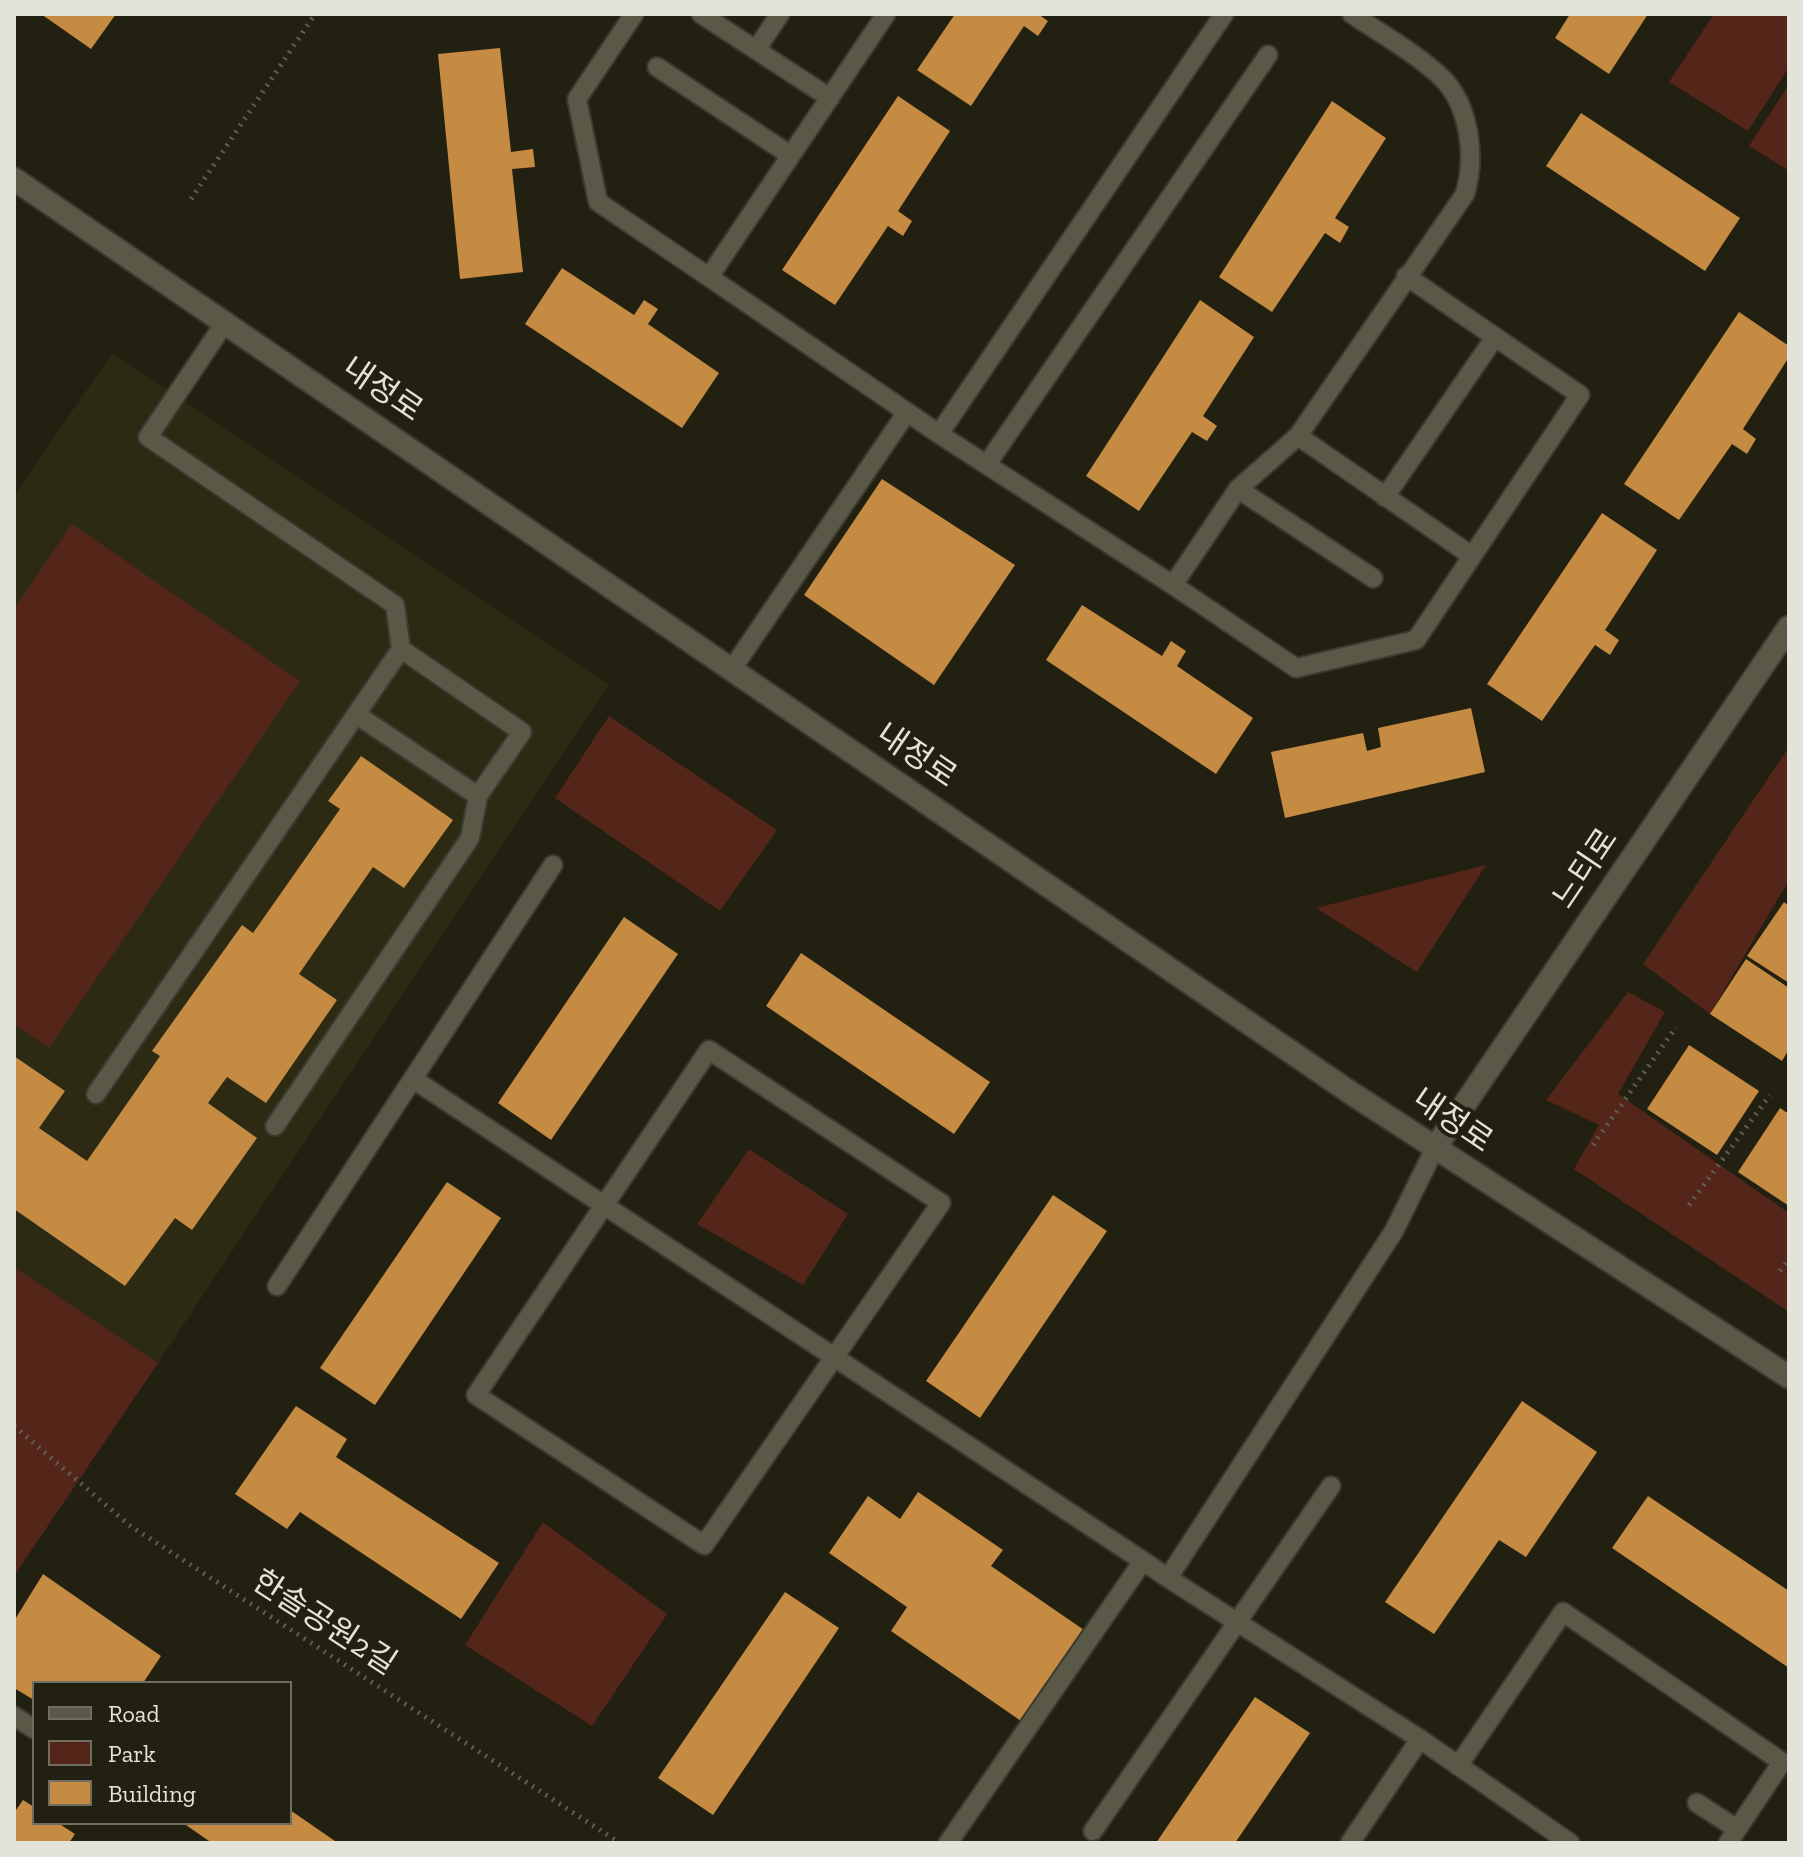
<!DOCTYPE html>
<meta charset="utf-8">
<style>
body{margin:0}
#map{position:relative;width:1803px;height:1857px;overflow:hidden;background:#222011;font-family:"Zilla Slab",serif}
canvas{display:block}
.frame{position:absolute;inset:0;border:16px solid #e4e3d9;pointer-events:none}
.legend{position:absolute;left:32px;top:1681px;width:260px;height:144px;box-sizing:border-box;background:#222011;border:2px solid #706e61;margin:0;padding:10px 14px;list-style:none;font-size:24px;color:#e4e3d9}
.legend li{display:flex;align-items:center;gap:16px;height:40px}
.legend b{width:40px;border:2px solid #706e61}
</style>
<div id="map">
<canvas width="1803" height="1857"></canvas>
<div class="frame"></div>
<ul class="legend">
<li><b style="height:10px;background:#5a5847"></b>Road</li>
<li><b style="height:22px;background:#542519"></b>Park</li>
<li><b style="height:22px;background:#c58b42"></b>Building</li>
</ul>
</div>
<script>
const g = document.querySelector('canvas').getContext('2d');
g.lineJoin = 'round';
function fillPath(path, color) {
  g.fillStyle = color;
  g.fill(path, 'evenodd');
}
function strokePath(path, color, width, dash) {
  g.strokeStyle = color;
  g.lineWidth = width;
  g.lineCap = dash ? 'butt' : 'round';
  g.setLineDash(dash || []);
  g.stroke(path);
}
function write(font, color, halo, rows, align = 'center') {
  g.font = font + ' "Zilla Slab","Noto Sans KR",serif';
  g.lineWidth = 8;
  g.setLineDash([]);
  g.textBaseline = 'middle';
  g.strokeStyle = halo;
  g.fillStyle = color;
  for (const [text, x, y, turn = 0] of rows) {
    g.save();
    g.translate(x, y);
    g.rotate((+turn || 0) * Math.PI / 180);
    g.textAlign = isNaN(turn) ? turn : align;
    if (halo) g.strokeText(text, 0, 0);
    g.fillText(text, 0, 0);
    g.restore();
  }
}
fillPath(new Path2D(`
 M112 353 609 685 158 1363 14 1267V496Z`), '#2c2a13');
fillPath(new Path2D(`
 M1714 14H1789V67L1748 131 1669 82Z
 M1789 84V171L1749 146Z
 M72 524 300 681 49 1048 14 1024V609Z
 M609 716 777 830 720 911 555 798Z
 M1789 747V880L1710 1014 1643 964Z
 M1486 865 1417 972 1316 908Z
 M1628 992 1665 1012 1618 1094 1789 1213V1312L1574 1169 1599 1125 1546 1100Z
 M749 1149 848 1214 803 1285 697 1224Z
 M14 1267 158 1363 14 1576Z
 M543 1522 667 1614 592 1726 465 1645Z`), '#542519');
fillPath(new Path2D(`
 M41 14H116L91 49Z
 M955 14H1038L1048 21 1038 36 1024 26 971 106 917 70Z
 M1570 14H1648L1609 74 1555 38Z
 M500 48 511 152 533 149 535 167 512 169 523 272 460 279 438 54Z
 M898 96 950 131 898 211 912 221 903 236 888 226 835 305 782 270Z
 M1332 101 1386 138 1335 218 1349 227 1340 243 1325 233 1272 312 1219 277Z
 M1581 113 1740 218 1705 271 1546 166Z
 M562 268 634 315 644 300 658 309 648 324 719 373 682 428 525 324Z
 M1200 300 1254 337 1203 416 1217 426 1207 441 1192 432 1139 511 1086 476Z
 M1739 312 1789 346V357L1743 429 1756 439 1747 454 1732 444 1679 520 1624 484Z
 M882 479 1015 565 934 685 804 595Z
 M1602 513 1657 550 1605 630 1619 640 1610 655 1595 645 1542 721 1487 684Z
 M1082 605 1162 656 1171 641 1186 651 1177 666 1253 718 1216 774 1046 660Z
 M1471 708 1485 772 1285 818 1271 752 1363 733 1367 751 1381 747 1378 728Z
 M361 756 453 820 404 888 373 867 299 974 337 1000 266 1103 227 1077 208 1103 257 1138 192 1230 175 1218 125 1286 14 1209V1056L65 1091 39 1128 87 1161 160 1056 152 1051 242 925 253 933 340 809 328 801Z
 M1784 902 1789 906V983L1747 956Z
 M624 917 678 954 551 1140 498 1103Z
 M801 953 990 1082 954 1134 766 1006Z
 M1746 959 1789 988V1049L1782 1061 1710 1014Z
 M1689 1045 1759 1091 1717 1155 1647 1109Z
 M1780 1108 1789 1114V1206L1738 1172Z
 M447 1182 501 1218 375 1405 320 1368Z
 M1053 1195 1107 1231 980 1418 926 1381Z
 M1522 1401 1597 1452 1526 1557 1499 1540 1434 1634 1385 1602Z
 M296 1406 347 1439 336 1457 499 1563 461 1619 300 1512 287 1529 235 1494Z
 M918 1492 1003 1550 991 1566 1084 1630 1021 1721 891 1631 907 1607 829 1553 868 1496 900 1519Z
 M1648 1496 1789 1591V1668L1612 1548Z
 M43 1574 161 1656 143 1683H34V1700L14 1688V1621Z
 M785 1592 839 1628 713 1815 658 1778Z
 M1255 1697 1310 1733 1235 1843H1156Z
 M23 1800 34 1807V1823H58L75 1834 69 1843H14V1813Z
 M290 1810 335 1841 334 1843H212L183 1823H290Z`), '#c58b42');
const service = new Path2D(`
 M634 14 577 99 598 202 709 277
 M701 14 830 98
 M886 14 709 277 939 434 1173 585 1238 489 1298 436 1465 194C1476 157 1470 104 1440 76 1414 52 1381 34 1352 14
 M756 50 780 14
 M657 67 790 155
 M939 434 1224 14
 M1298 436 1472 556
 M987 464 1268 55
 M1238 489 1373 578
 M1385 497 1495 337
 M1173 585 1296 668 1416 640 1580 395 1406 276
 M732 669 907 412
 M357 715 478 796
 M709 1050 941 1203 704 1545 476 1395Z
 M413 1079 1143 1561
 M96 1094 401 649 395 605 148 437 226 321
 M275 1126 470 838 478 796 522 732 401 649
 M277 1286 553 865
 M1168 1578 1420 1739 1570 1843
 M14 1716 34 1729
 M1458 1766 1563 1612 1782 1762 1728 1843
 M1697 1803 1737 1829
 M1093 1831 1331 1486
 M948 1843 1143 1561 1168 1578 1394 1231 1435 1148
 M1350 1843 1420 1739`);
const tertiary = new Path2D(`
 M14 179 1351 1093 1789 1377
 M1435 1148 1789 627`);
strokePath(service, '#3b3a31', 22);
strokePath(tertiary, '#3b3a31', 26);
strokePath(new Path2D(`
 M191 199 315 14
 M1593 1145 1676 1027
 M1689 1205 1770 1095
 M1780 1271 1789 1259
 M14 1426 129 1525 620 1843`), '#605e51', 5, [2, 6]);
strokePath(service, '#5a5847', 18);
strokePath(tertiary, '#5a5847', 22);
write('32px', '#e4e3d9', '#222011', [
 ["내정로",382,390,34],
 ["내정로",916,756,34],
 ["느티로",1586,869,-56],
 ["내정로",1452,1121,34],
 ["한솔공원2길",324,1623,33]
]);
</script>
